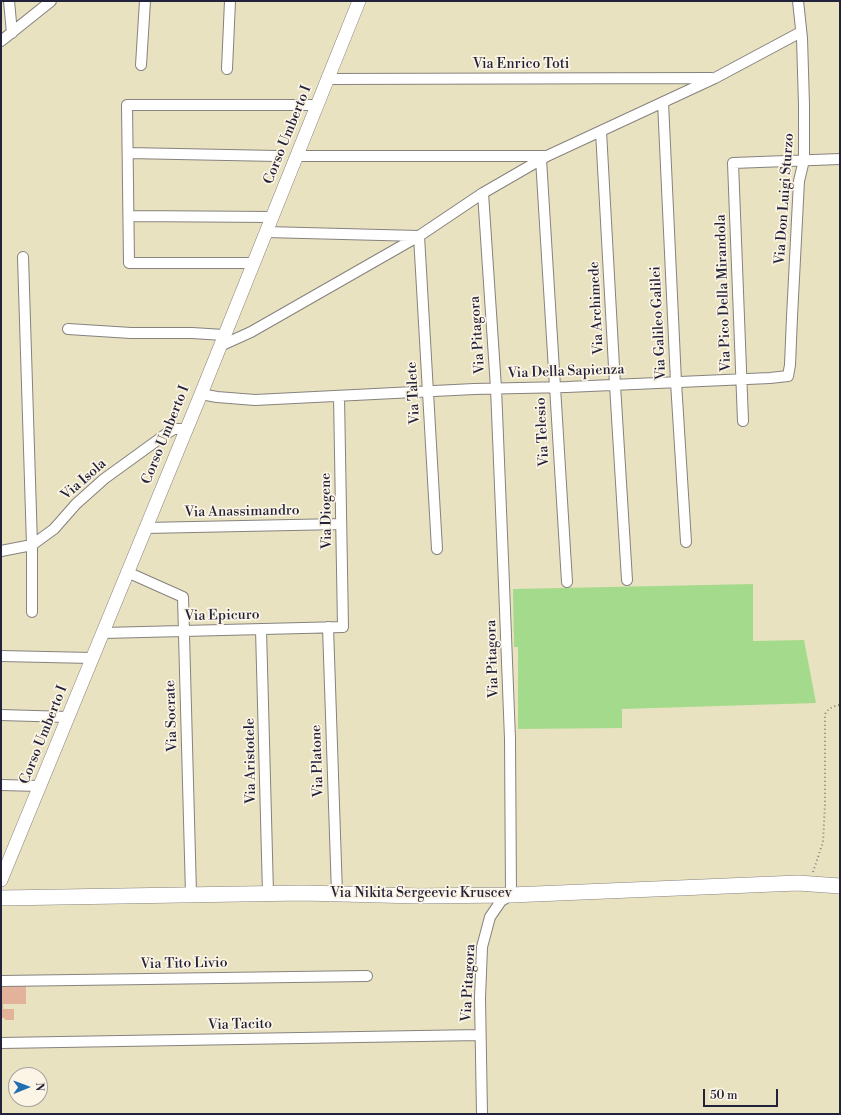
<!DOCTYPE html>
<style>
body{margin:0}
#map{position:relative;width:841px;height:1115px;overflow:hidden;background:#e9e2c0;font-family:"Libre Bodoni",serif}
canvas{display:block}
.frame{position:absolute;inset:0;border:2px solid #22223b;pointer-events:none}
.north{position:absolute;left:8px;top:1067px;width:40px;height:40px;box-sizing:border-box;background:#fcf5e5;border:1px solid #a5a1a1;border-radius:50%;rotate:89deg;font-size:11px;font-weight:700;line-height:16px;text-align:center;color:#22223b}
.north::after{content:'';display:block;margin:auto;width:14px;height:18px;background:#1f6fb2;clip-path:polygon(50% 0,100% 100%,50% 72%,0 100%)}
.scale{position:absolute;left:703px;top:1089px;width:75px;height:18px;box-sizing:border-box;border:2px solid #22223b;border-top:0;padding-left:5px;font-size:12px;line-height:14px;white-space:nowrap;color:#22223b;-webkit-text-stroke:3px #fcf5e5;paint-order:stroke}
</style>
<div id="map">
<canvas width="841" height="1115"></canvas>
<div class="frame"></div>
<div class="north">N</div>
<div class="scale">50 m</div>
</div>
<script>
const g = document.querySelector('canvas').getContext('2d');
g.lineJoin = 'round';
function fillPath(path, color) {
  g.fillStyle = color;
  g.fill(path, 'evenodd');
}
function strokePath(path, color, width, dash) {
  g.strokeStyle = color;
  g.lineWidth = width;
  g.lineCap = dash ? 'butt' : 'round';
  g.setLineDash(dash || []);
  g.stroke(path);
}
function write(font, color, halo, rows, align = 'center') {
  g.font = font + ' "Libre Bodoni",serif';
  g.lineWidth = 3.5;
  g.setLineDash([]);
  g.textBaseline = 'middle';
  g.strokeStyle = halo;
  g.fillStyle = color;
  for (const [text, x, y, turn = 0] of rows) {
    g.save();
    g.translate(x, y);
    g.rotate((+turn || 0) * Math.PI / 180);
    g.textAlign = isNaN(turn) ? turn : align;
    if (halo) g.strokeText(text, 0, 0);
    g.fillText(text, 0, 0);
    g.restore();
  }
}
fillPath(new Path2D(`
 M753 584V641L804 640 816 703 622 709V728L518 729V647H514L513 589Z`), '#a4da8b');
fillPath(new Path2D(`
 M1 985H26V1004H3V1009H14V1020H5V1018H1Z`), '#e2b39a');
const minor = new Path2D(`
 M9 1 12 33
 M1 41 51 1
 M141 65 145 1
 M227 69 230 1
 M327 79 711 78
 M663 102 676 382 686 542
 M601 131 615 385 627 580
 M128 153 277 156
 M296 156H545
 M541 159 567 582
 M129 216 272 217
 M266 232 419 236 437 549
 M23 257 32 545V612
 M253 263H129L127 105H317
 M68 329 131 333H192L224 335
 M220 346 251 332 419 236 483 193 547 156 715 78 801 32
 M201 394 217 397 255 400 474 389 567 387 770 378 788 376 790 365 792 317 799 181 804 160V105L802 38 798 1
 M743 421 733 163 840 159
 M145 528 341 524
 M1 551 32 545 54 529 76 504 104 479 166 434 174 429H186
 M127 572 183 597 191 894
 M328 627 337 894
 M261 629 268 893
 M103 633 343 627 339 396
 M1 656 92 658
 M1 715 68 717
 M1 785 40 786
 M1 981 367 976
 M1 1043 480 1035
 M482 1114 480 998 482 947 490 917 501 901 511 895 510 739 503 559 496 388 483 193`);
const tertiary = new Path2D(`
 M1 880 201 394 359 1`);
const secondary = new Path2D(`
 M1 898 302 893 419 896 511 895 798 883 840 886`);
strokePath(minor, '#86827e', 12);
strokePath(tertiary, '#86827e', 14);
strokePath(secondary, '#86827e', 16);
strokePath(new Path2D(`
 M813 872 823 842 825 804V714C829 708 833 706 840 705`), '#86827e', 2, [1, 3]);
strokePath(minor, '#fff', 10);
strokePath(tertiary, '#fff', 13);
strokePath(secondary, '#fff', 15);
write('14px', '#22223b', '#fcf5e5', [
 ["Via Enrico Toti",521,65],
 ["Corso Umberto I",288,135,-68],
 ["Via Don Luigi Sturzo",785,199,-86],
 ["Via Pico Della Mirandola",724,293,-92],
 ["Via Archimede",597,308,-93],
 ["Via Galileo Galilei",659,323,-93],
 ["Via Pitagora",478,335,-94],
 ["Via Della Sapienza",566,372,-2],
 ["Via Talete",414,393,-93],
 ["Via Telesio",543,432,-93],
 ["Corso Umberto I",166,435,-68],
 ["Via Isola",84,480,-41],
 ["Via Diogene",327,511,-91],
 ["Via Anassimandro",242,512,-1],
 ["Via Epicuro",222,616,-1],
 ["Via Pitagora",493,659,-92],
 ["Via Socrate",172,716,-92],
 ["Corso Umberto I",44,735,-68],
 ["Via Aristotele",251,761,-91],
 ["Via Platone",318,761,-92],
 ["Via Nikita Sergeevic Kruscev",421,894],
 ["Via Tito Livio",184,964,-1],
 ["Via Pitagora",469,983,-87],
 ["Via Tacito",240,1025,-1]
]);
</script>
